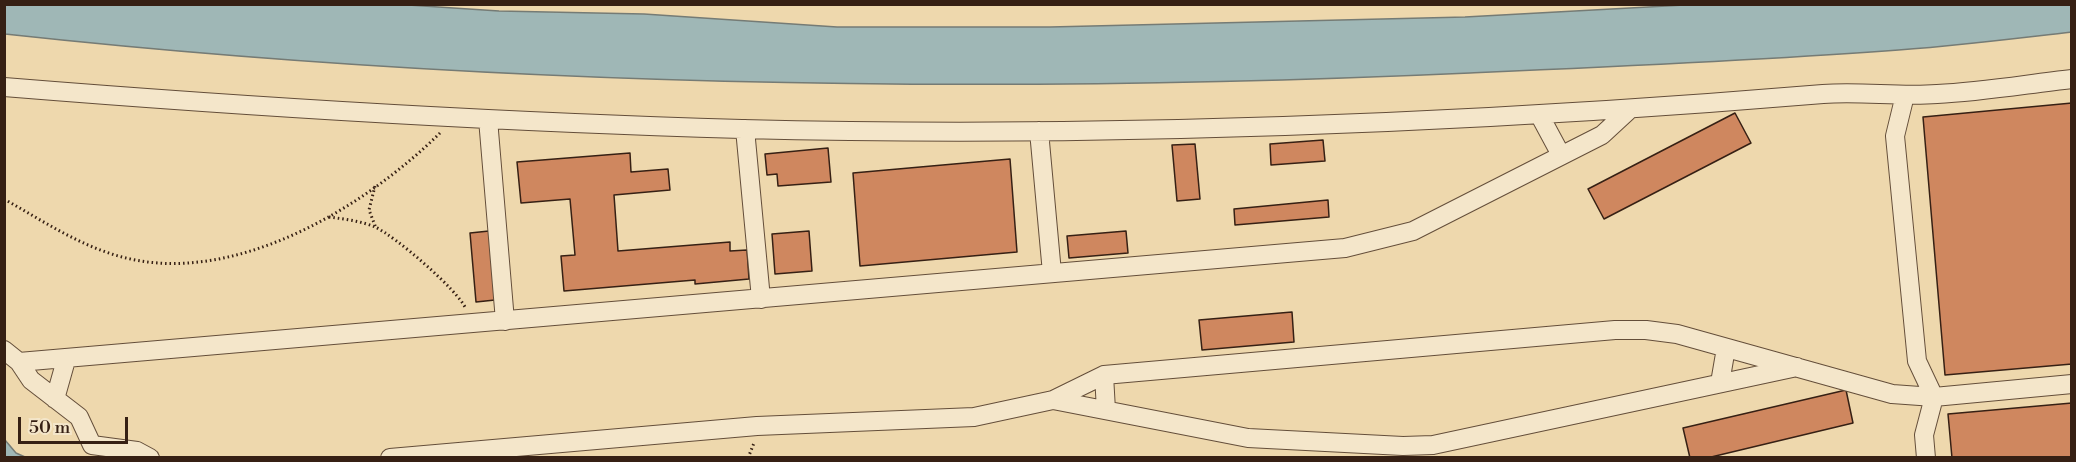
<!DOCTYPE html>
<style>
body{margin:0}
#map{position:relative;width:2076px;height:462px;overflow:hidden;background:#eed8ad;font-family:"Libre Bodoni",serif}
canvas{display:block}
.frame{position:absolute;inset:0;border:6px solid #362014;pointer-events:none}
.scale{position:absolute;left:18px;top:417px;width:110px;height:27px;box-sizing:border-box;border:3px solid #362014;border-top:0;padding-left:8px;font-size:18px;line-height:21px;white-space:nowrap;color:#362014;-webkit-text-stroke:4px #f4e6ca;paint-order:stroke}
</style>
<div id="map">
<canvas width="2076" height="462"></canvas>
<div class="frame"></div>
<div class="scale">50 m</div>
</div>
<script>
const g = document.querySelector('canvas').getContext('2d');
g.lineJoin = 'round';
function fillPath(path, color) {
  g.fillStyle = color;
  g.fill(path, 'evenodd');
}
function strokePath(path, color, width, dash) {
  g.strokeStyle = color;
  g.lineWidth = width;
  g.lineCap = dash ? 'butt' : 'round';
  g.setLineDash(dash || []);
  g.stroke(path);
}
const water = new Path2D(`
 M5 4H393L499 11 644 14 837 27H1050L1465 17 1703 4H2071L2072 32C2010 39 1947 47 1885 51 1747 61 1608 67 1470 73 981 95 491 87 5 34Z
 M5 440 16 453 25 457H5Z`);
fillPath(water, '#9fb7b6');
strokePath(water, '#757b75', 1.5);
const building = new Path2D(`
 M2072 103V364L1945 375 1923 117Z
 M1735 113 1751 143 1604 219 1588 189Z
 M1323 140 1325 161 1271 165 1270 144Z
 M1195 144 1200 199 1177 201 1172 145Z
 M828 148 831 182 778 186 777 174 767 175 765 154Z
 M630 153 631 172 668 169 670 190 614 195 618 251 730 242V251L747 250 749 279 695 284V280L564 291 561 256 575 255 570 199 521 203 517 162Z
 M1010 159 1017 252 860 266 853 173Z
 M1328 200 1329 217 1235 225 1234 209Z
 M489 231 495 300 476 302 470 233Z
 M809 231 812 271 775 274 772 234Z
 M1126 231 1128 253 1069 258 1067 236Z
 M1292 312 1294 342 1202 350 1199 320Z
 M1846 390 1853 423 1707 458H1690L1683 428Z
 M2072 403V458H1952L1948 414Z`);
fillPath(building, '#cf875f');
strokePath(building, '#362014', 1.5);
const minor = new Path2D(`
 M4 87C250 107 496 122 742 129 1102 138 1464 124 1823 94 1861 91 1899 97 1937 94 1982 92 2027 84 2072 79
 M1905 95 1895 136 1917 361 1934 397 1924 435 1926 458
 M1540 116 1561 155
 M488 119 505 321
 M745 129 761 299
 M1039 131 1052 273
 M4 350 19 362 31 380 79 417 92 445 137 451 150 458
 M19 362 1345 248 1413 231 1602 135 1628 111
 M1104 375 1106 410
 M1720 383 1726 348
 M55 399 66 360
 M1053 400 1104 375 1615 330H1646L1677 334 1892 394 1934 397 2072 384
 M390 458 757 426 974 417 1053 400 1248 438 1403 446 1433 445 1797 367`);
strokePath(minor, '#644e3a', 20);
strokePath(new Path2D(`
 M375 186 369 210 376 228
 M4 199C43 221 80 246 122 257 233 287 364 208 440 133
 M329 217C344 219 361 221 375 227 395 236 458 290 466 309
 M748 458 754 443`), '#362014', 3, [1.5, 3]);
strokePath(minor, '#f4e6ca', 18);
</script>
